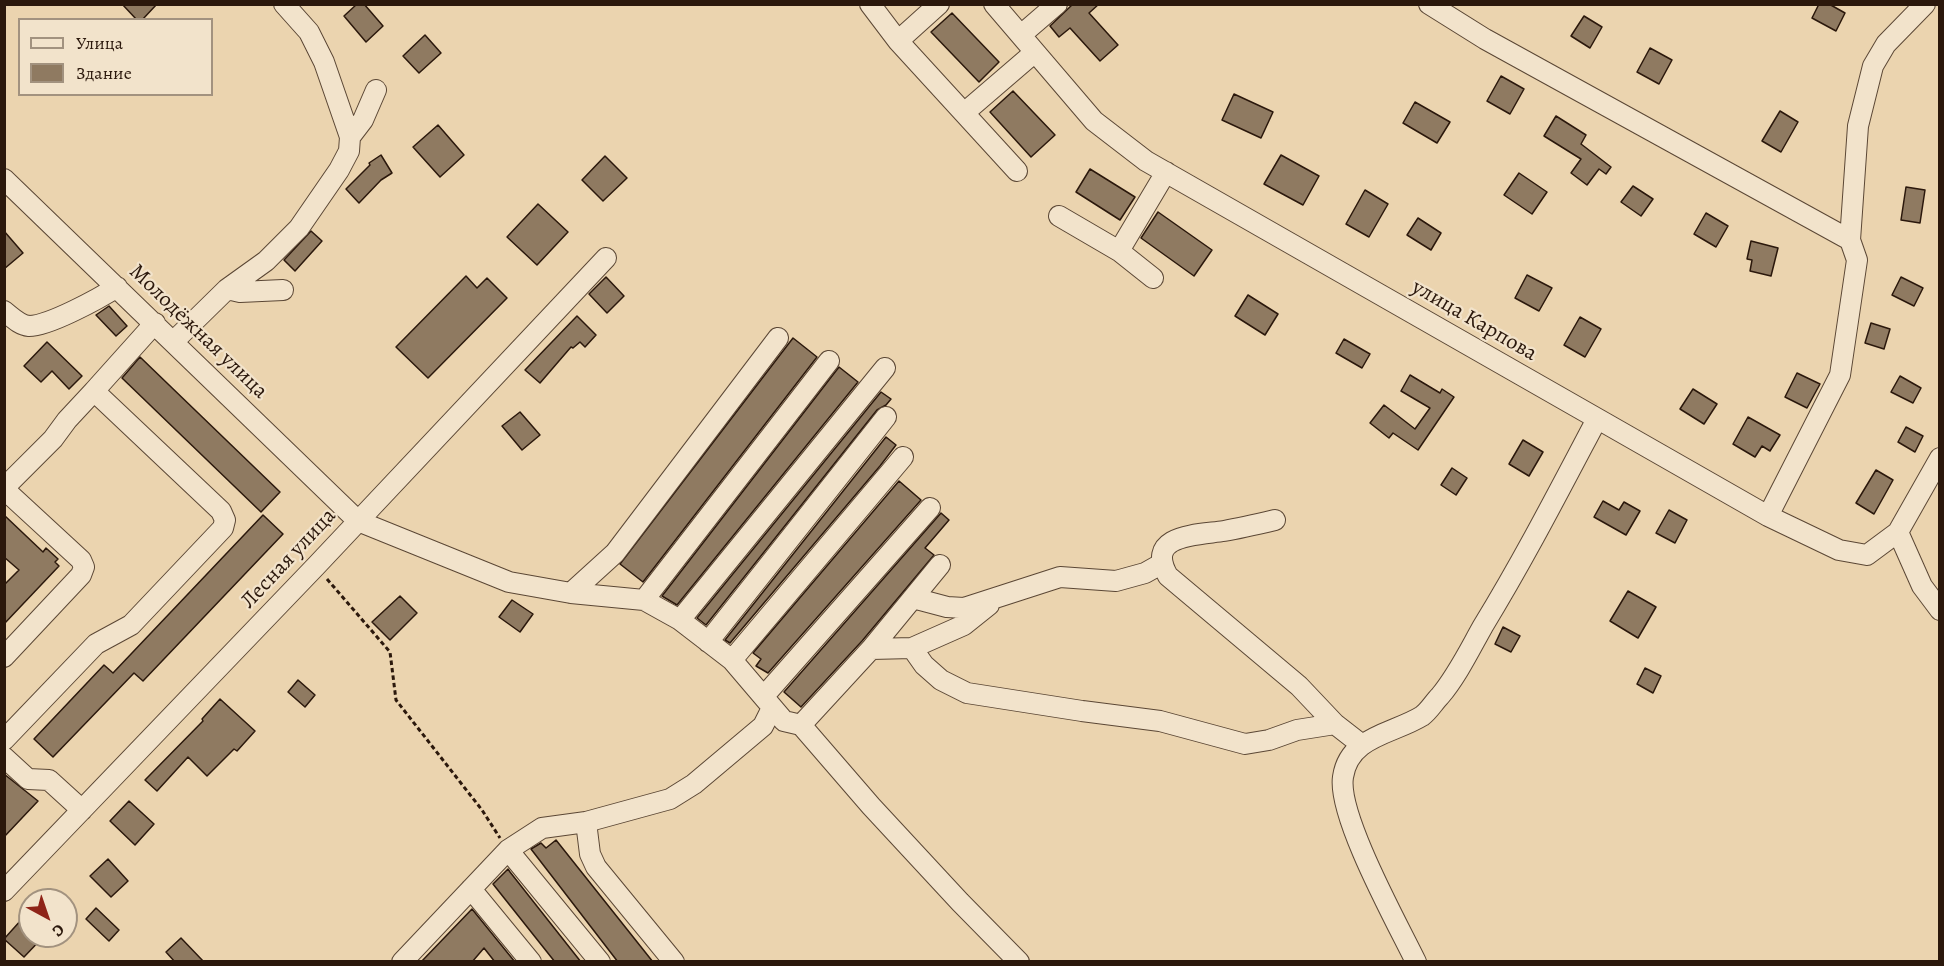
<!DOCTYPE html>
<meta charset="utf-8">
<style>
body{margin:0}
#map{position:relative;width:1944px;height:966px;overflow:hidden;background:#ebd4af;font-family:Alegreya,serif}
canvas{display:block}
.frame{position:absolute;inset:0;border:6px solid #2b180c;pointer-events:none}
.legend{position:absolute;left:18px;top:18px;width:195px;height:78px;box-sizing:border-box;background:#f2e3cb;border:2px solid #a2927f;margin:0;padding:8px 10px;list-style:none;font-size:18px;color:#2b180c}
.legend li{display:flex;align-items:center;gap:12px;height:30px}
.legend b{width:30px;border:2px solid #a2927f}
.north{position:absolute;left:18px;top:888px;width:60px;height:60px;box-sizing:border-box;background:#f2e3cb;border:2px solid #a2927f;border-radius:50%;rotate:140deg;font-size:16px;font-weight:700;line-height:24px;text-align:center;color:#2b180c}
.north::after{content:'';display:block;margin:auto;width:21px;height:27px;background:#8f2418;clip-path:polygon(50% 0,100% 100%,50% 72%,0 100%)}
</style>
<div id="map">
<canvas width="1944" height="966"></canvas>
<div class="frame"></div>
<ul class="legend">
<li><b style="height:8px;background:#f2e3cb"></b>Улица</li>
<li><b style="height:16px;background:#8f7a61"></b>Здание</li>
</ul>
<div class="north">С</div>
</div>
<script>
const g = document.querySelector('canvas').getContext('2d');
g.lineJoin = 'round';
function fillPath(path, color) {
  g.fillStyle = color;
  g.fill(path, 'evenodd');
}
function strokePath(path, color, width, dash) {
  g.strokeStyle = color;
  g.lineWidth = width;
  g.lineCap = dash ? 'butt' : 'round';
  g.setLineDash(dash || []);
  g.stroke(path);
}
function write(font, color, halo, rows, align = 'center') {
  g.font = font + ' Alegreya,serif';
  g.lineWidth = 4.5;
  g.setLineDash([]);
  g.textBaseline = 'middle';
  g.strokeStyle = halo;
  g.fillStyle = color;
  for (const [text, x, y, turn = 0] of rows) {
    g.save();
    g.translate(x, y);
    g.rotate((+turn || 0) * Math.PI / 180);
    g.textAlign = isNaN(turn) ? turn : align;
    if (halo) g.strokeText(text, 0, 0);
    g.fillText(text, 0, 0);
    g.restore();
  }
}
const building = new Path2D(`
 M122 4H157L142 20H137Z
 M357 4H364L383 26 366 42 344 16Z
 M1073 4H1099L1089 13 1118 45 1100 61 1070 28 1059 37 1050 26Z
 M1819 4H1829L1845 13 1836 31 1812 18Z
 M952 13 999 62 979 82 931 32Z
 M1584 16 1602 27 1590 48 1571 36Z
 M425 35 441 53 419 73 403 56Z
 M1650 48 1672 60 1659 84 1637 72Z
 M1501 76 1524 89 1510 114 1487 101Z
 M1013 91 1055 135 1031 157 990 112Z
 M1234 94 1273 112 1261 138 1222 120Z
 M1415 102 1450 122 1437 143 1403 123Z
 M1780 111 1798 122 1781 152 1762 141Z
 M1556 116 1586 135 1581 144 1611 167 1606 174 1599 169 1587 185 1571 173 1581 159 1544 136Z
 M438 125 464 155 440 177 413 147Z
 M381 155 392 173 381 180 359 203 346 189 370 165 369 163Z
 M1281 155 1319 176 1303 205 1264 184Z
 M605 156 627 178 603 201 582 180Z
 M1090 169 1135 197 1120 220 1076 192Z
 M1519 173 1547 192 1532 214 1504 195Z
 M1633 186 1653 199 1641 216 1621 202Z
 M1906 187 1925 190 1920 223 1901 220Z
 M1365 190 1388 204 1369 237 1346 224Z
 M538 204 568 232 537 265 507 237Z
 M1158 212 1212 250 1194 276 1141 238Z
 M1706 213 1728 226 1716 247 1694 234Z
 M1418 218 1441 233 1431 250 1407 235Z
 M4 231 23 253 4 269Z
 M311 231 322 241 295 271 284 260Z
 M1751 241 1778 248 1771 276 1750 271 1752 260 1747 259Z
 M1527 275 1552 288 1539 311 1515 298Z
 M466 276 477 288 487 278 507 298 428 378 396 347Z
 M606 277 624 296 607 313 589 294Z
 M1901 277 1923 288 1914 306 1892 295Z
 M1248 295 1278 314 1265 335 1235 316Z
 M109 306 127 326 116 336 96 315Z
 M577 316 596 335 585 347 580 342 573 348 571 347 540 383 525 370Z
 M1580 317 1601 329 1585 357 1564 345Z
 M1871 323 1890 329 1884 349 1865 343Z
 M793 338 817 357 643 582 620 564Z
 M1344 339 1370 354 1362 368 1336 353Z
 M47 342 82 376 69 389 52 371 41 382 24 366Z
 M140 357 280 492 261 512 122 378Z
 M839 367 858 382 677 605 662 596Z
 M1797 373 1820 384 1807 408 1785 397Z
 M1410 375 1440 393 1442 389 1454 397 1418 450 1393 433 1389 438 1370 423 1384 405 1415 429 1430 408 1401 391Z
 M1900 376 1921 388 1913 403 1891 392Z
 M1693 389 1717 404 1704 424 1680 409Z
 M881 392 891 399 886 405 877 410 706 625 697 618Z
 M520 412 540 435 522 450 502 426Z
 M1748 417 1780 435 1770 451 1762 446 1755 457 1733 444Z
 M1906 427 1923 436 1915 452 1898 442Z
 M886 437 896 445 880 466 730 643 725 640Z
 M1523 440 1543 452 1529 476 1509 464Z
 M1452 468 1467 478 1456 495 1441 485Z
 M1876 470 1893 480 1874 514 1856 503Z
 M899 481 921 500 768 673 756 666 761 659 753 653Z
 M1603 501 1619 510 1624 502 1640 511 1626 535 1594 517Z
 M1669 510 1687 520 1675 543 1656 533Z
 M941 513 949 520 925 548 934 555 862 641 801 707 784 692Z
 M4 515 43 552 46 548 58 559 55 562 59 566 4 624V585L19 570 4 557Z
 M263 515 283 534 143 681 134 673 53 757 34 739 104 665 113 673Z
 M1628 591 1656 607 1638 638 1610 621Z
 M400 596 417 613 390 640 372 622Z
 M512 600 533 614 520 632 499 617Z
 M1503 627 1520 636 1511 652 1495 644Z
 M1645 668 1661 676 1653 693 1637 684Z
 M298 680 315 695 305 707 288 692Z
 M220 699 255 731 237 751 234 749 207 776 188 757 157 791 145 780 203 721 202 719Z
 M4 774 38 801 4 837Z
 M129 801 154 824 135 845 110 821Z
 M556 840 653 962H618L531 849 541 843 546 848Z
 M108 859 128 881 111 897 90 876Z
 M508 869 510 872 581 962H555L493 884Z
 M96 908 119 930 109 941 86 919Z
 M472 909 515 962H495L484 948 472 962H421Z
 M22 919 30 926V936H44L24 957 4 939Z
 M181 938 204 962H175L166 952Z`);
fillPath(building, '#8f7a61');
strokePath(building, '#2b180c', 1.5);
const minor = new Path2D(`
 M870 4 898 41 1017 171
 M994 4 1094 121 1146 161 1768 516 1839 550 1867 555 1898 532 1940 458
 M1429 4 1485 39 1850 240
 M1021 35 1057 4
 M898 41 939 4
 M964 113 1035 52
 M350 137 363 120 376 90
 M4 179 358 521 509 582 571 593 644 600 680 620 732 660 784 721 801 725 871 806 960 902 1019 962
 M1059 216 1119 251 1153 278
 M1119 251 1166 172
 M227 289 240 292 283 290
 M4 311C12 317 19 325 29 326 49 326 100 298 117 287
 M174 341 227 289 266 261 299 228 339 170 349 151 350 137 324 62 309 32 284 4
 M4 488 53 439 67 420 94 391
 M4 489 81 560 84 567 81 575 4 657
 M1768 516 1840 375 1857 260 1850 240 1858 126 1873 66 1886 44 1925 4
 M1275 520C1258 524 1241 528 1224 531 1198 535 1144 534 1168 576L1299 686 1335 724 1362 745
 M1898 532 1922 586 1940 610
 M571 593 615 553 778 338
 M913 598 947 607 964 608 1060 577 1116 581 1145 573 1161 564
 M644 600 829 361
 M680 620 885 368
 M708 642 886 417
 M912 648 924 665 941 680 967 693 1082 711 1160 721 1245 744 1269 740 1297 730 1335 724
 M871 649 912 648 964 625 989 605
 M732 660 903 457
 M764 696 930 508
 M801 725 871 649 940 565
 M4 740 96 644 131 625 223 528 225 520 221 511 94 391 155 323
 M4 757 28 779 49 780 82 810
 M586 822 590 854 596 867 674 962
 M508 850 600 962
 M471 889 531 962
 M4 891 316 566 606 258
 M402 962 508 850 542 828 586 822 670 799 694 784 763 726 772 708
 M1416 962C1397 923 1337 815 1343 777 1349 736 1393 734 1422 716 1429 711 1434 702 1440 696 1457 676 1470 649 1483 626 1524 559 1560 489 1597 419`);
strokePath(minor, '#5b4735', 22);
strokePath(new Path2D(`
 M327 579 390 652 396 700 482 810 500 838`), '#2b180c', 3, [4.5, 3]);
strokePath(minor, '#f2e3cb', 20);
write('22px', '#2b180c', '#f2e3cb', [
 ["улица Карпова",1474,321,30],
 ["Молодёжная улица",198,332,44],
 ["Лесная улица",289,559,-47]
]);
</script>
